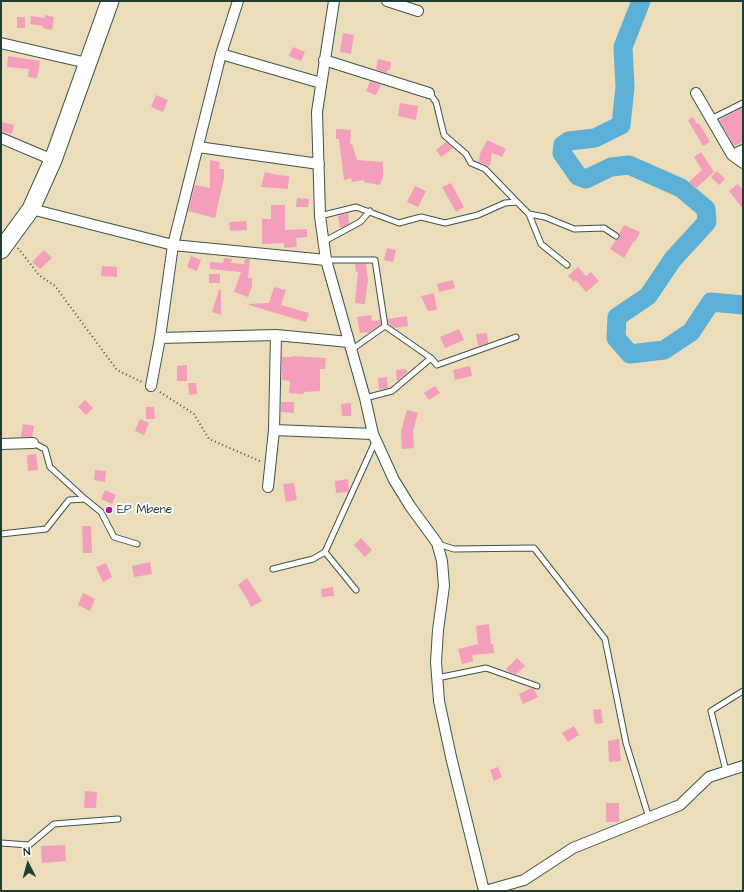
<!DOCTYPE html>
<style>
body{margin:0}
#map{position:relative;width:744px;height:892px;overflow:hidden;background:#ebddb9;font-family:"Architects Daughter",sans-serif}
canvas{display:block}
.frame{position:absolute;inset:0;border:2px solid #1f3d34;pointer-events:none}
.north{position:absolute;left:8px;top:844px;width:40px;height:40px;-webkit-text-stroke:3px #fff;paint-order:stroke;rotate:354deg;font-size:11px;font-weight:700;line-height:16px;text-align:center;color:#1f3d34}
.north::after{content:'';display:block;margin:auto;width:14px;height:18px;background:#1f3d34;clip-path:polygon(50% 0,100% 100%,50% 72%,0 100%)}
</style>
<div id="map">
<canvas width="744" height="892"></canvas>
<div class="frame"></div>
<div class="north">N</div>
</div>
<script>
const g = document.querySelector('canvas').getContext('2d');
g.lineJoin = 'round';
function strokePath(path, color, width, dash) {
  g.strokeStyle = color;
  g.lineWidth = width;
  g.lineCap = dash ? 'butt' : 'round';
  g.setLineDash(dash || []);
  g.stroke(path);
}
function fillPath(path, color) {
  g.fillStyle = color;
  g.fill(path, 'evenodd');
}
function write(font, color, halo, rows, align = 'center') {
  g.font = font + ' "Architects Daughter",sans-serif';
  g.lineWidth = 3.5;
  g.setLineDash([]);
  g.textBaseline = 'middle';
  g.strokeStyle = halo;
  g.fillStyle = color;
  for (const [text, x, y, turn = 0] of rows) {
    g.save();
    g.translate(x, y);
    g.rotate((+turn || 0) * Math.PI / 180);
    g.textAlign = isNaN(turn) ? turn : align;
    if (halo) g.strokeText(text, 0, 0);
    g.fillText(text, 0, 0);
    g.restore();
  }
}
strokePath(new Path2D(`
 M641 1 623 47 625 87 621 125 595 138 569 141 563 145 562 153 578 176 586 179 611 167 629 165 681 188 706 209 707 222 673 259 648 296 617 317 616 338 630 354 664 350 691 332 711 302 743 305`), '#5cafd7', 19);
fillPath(new Path2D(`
 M45 15 54 17 52 30 43 28V26L30 24 31 16 45 18Z
 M17 17H25V28H17Z
 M343 33 354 35 351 54 340 52Z
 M293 47 305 52 301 61 289 56Z
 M8 56 40 61 37 78 28 77 29 69 7 67Z
 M378 59 391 62 390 70H388L386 73 376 69Z
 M370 81 381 85 376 95 366 91Z
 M156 95 168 100 163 112 151 107Z
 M400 103 418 106 416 120 398 116Z
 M743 107V142L734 146 719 120Z
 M693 117 697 124 699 123 710 142 703 146 688 120Z
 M1 122 14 125 12 134 1 131Z
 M336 129 351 130 350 144H352L357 160 383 162V176L380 185 364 182V180L352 182 351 178 344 180 339 139H336Z
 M487 140 506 149 502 157 492 153 490 166 479 162 480 154Z
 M446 142 453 148 441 157 436 150Z
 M701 152 714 172 695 189 689 182 702 170 694 157Z
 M210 160 220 162 219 169H224V178L215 218 188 211 195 185 210 188Z
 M717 171 725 179 719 185 711 177Z
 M265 172 278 175 289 176 288 189 261 187Z
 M451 183 464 207 456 212 442 187Z
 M738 184 743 190V209L729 191Z
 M415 186 426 191 418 207 407 202Z
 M297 198 309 199 308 207H296Z
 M271 205H285V230L307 229V237L296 238 297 247 284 248V243L262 244V219H271Z
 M348 213 349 224 340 228 338 216Z
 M246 221 247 230 230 231 229 222Z
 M624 225 640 232 635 242 634 241 624 258 610 249 616 240 620 238 619 234Z
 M387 248 396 250 393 262 384 260Z
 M44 250 52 258 40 269 32 262Z
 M191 256 201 260 197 271 187 267Z
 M224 258 232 259 231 263 244 264 245 259H250L248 278H252V286L248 297 234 292 241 272 210 269V262L223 263Z
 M355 264H366L368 280 365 304 355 303 358 272H356Z
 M102 266 117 267V277L101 276Z
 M578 267 586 276 591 272 599 281 586 292 576 280 574 282 568 276Z
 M209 274H220V283H209Z
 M453 280 455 288 439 292 437 284Z
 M274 287 286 290 281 305 309 313 306 322 249 305V304L269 303Z
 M219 290H221V315L212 312Z
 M434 293 437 310 428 311 421 296Z
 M371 315 372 321 380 320 381 324 370 332 360 333 357 317Z
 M407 316 408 326 395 328 389 324 388 319Z
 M459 329 464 340 445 348 440 337Z
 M487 333 488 343 478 346 476 334Z
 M293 356 326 358 325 369H320V391L304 392 303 394 289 393 290 381 282 380V357H293Z
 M187 365V381H177V366Z
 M470 366 472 376 455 380 453 370Z
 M406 369 407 373 397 381 396 370Z
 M387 377 388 388 379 390 378 378Z
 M188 383H196L197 394 189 395Z
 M435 386 440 393 429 400 424 393Z
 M85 400 93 408 86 415 78 407Z
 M281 402H294V413L281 412Z
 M351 403V416H342L341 404Z
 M146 407H154L155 419H146Z
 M407 410 418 413 413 431 414 448 402 449 401 431Z
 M140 419 149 423 144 435 135 431Z
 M23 424 34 426 32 437H21Z
 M36 454 38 470 28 471 27 455Z
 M95 470 106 471 105 482 94 480Z
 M348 479 349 490 348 492 336 493 335 481Z
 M294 483 297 500 286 502 283 484Z
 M105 490 116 495 112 504 101 499Z
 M82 526H91L92 553H83Z
 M361 538 372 550 365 557 354 545Z
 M150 562 152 574 134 577 132 566Z
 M106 563 112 577 103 582 96 567Z
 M247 578 262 601 251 607 246 597 238 585Z
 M333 587 334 596 322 597 321 589Z
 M83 593 95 599 90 611 78 605Z
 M489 624 491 644H493L494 653 472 655 473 661 462 664 458 649 478 644 476 626Z
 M517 658 525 666 516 674 509 672 506 669Z
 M531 688 534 689 538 697 523 704 519 694Z
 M601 709 603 723 595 724 593 710Z
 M574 726 579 735 568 742 562 733Z
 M619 739 621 761 609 762 608 741Z
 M498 767 502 777 494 781 490 770Z
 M85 791 97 792 96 808H84Z
 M606 803H619V822H606Z
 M65 845 66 861 42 863 41 846Z`), '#f39eba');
const service = new Path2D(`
 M429 93 436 102 444 135 466 154 471 163 485 169 517 202
 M711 119 743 103
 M529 214 541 244 567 265
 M320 216 356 207 399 223 421 217 445 223 478 215 505 203 517 202 529 214 545 217 574 229 604 228 616 236
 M323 242 360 222 370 211
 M326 260H375L385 326
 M351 350 385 326 431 358 437 365 516 337
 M365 398 392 391 431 358
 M33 443 45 449 50 467 85 499
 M1 534 46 529 69 500 85 499 101 512 114 537 137 544
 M438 544 454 549 534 548 605 639 626 743 649 818
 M273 569 313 559 325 552
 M356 590 325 552 375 442
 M437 678 486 668 537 686
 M726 771 711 711 743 691
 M1 843 29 845 54 824 118 819`);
const minor = new Path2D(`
 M387 1 418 11
 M1 43 87 63
 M221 54 321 83
 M324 60 429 93
 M696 93 732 155 743 163
 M1 138 53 160
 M198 147 319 164
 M732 155 743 150
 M31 209 173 245 326 260 365 398 373 434 394 480 410 506 437 543 442 561 444 586 438 630 436 662 439 701 451 757 484 891
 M326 260 320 216 317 112 334 1
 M160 338 276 335 349 342
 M151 386 160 338 173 245 221 54 238 1
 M274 430 373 434
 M1 444 33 443
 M268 487 274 430 276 335
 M485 891 524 880 573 848 680 805 709 777 743 766`);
const trunk = new Path2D(`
 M1 250 31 209 53 160 110 1`);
strokePath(service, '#3e5548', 7);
strokePath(minor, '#3e5548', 12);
strokePath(trunk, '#3e5548', 19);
strokePath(new Path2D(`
 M18 248 39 275 55 286 117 370 142 382
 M160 392 194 414 209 439 262 462`), '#3e5548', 2, [1, 3]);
strokePath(service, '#fff', 5);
strokePath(minor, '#fff', 10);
strokePath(trunk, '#fff', 17);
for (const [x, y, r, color] of [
 [109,510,4,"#b5179e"]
]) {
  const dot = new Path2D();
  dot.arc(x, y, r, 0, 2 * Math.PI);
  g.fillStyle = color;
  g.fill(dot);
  strokePath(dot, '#fff', 1.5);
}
write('12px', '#1f3d34', '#fff', [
 ["EP Mbene",117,510]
], 'left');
</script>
